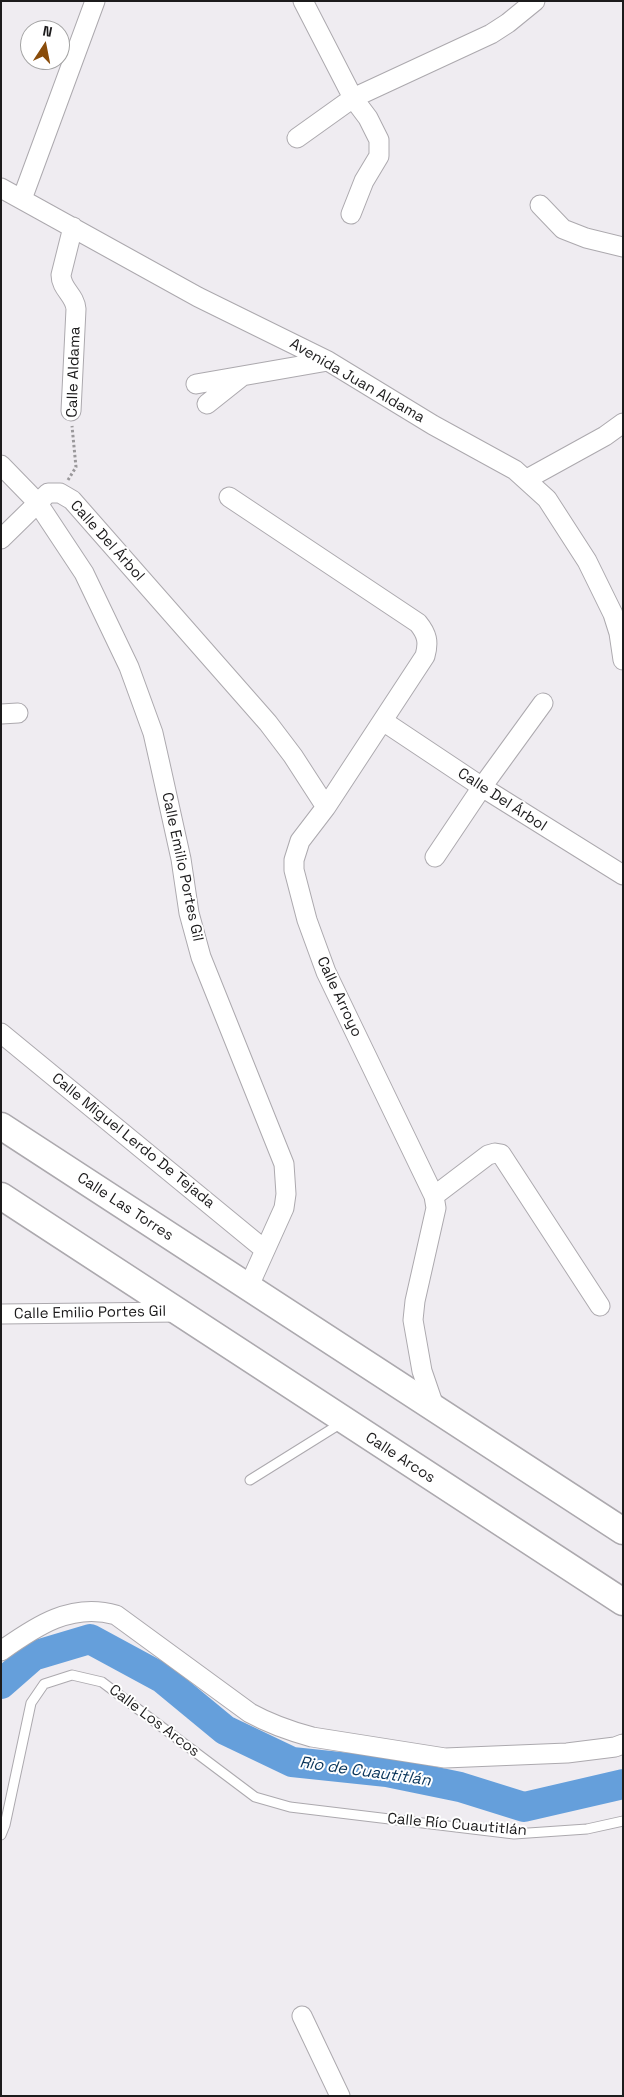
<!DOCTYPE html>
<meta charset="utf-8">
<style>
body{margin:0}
#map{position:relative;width:624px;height:2097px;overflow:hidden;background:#efecf1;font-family:"Space Grotesk",sans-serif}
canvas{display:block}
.frame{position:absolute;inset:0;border:2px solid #1c1b1c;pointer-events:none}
.north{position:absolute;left:20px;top:20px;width:50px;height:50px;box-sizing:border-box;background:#fff;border:1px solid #a4a4a4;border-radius:50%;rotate:11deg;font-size:14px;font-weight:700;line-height:20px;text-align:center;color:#1c1b1c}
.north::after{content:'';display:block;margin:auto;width:18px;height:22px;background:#894c0a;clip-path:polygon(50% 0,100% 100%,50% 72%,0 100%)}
</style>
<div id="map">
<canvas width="624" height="2097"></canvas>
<div class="frame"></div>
<div class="north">N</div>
</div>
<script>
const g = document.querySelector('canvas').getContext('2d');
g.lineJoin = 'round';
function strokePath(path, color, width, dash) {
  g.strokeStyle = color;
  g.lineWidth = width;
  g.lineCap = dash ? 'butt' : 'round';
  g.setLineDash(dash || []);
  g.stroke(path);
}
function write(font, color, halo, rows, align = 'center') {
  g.font = font + ' "Space Grotesk",sans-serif';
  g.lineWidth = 4;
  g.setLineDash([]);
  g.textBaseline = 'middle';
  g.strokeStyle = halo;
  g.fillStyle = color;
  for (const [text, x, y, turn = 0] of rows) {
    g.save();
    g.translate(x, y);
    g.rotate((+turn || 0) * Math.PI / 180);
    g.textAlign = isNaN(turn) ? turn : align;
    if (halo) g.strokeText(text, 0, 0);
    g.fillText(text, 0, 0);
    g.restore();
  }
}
strokePath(new Path2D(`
 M1 1684 33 1656 90 1639 162 1678 225 1730 292 1762 387 1772 460 1787 524 1807 623 1784`), '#659fdb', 30);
const service = new Path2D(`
 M250 1480 343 1422
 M1 1835 5 1825 31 1703 44 1684 72 1675 102 1682 255 1797 290 1807 514 1834 587 1829 623 1821`);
const minor = new Path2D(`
 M303 1 353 98 368 118 379 140V156L364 181 351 214
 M297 138 353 98 491 34 508 23 535 1
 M1 188 198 297 328 361 433 425 515 470 547 499 587 561 613 614 619 633 623 660
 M22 199 95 1
 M540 205 563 229 586 238 623 247
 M196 384 328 361
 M207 404 241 377
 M71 411 76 309C75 295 61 289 61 275L73 227
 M1 465 37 502 84 573 129 667 153 733 160 764 181 859 189 913 201 957 284 1164 286 1194 284 1208 248 1288
 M527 479 605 436 623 423
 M229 497 418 623C427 634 429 642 425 656L326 807 300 841 294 860V870L307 920 326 972 434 1196 436 1208 415 1301 413 1320 422 1371 435 1409
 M1 539 48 493H60L72 500 268 723 293 756 326 807
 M1 714 18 713
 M383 721 482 787 623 875
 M435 857 482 787 543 703
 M1 1033 265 1250
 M434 1196 488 1155 495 1153 501 1154 600 1306
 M1 1314 179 1312
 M1 1651C36 1626 72 1602 116 1615L250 1713C270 1724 290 1731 312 1737L445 1758 567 1753 615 1747 623 1744
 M302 2016 340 2096`);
const secondary = new Path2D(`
 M1 1126 623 1531
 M1 1196 623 1602`);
strokePath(service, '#aca9ae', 11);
strokePath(minor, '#aca9ae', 21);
strokePath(secondary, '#aca9ae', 29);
strokePath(new Path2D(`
 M68 480 76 467 72 426`), '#9a989b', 3, [2.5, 2.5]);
strokePath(service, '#fff', 9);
strokePath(minor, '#fff', 19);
strokePath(secondary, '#fff', 26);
write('15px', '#1c1b1c', '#fff', [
 ["Calle Aldama",74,372,-88],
 ["Avenida Juan Aldama",357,381,30],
 ["Calle Del Árbol",107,541,48],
 ["Calle Del Árbol",502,800,33],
 ["Calle Emilio Portes Gil",182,867,78],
 ["Calle Arroyo",339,997,65],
 ["Calle Miguel Lerdo De Tejada",133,1141,39],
 ["Calle Las Torres",125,1207,33],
 ["Calle Emilio Portes Gil",90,1313,-1],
 ["Calle Arcos",400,1458,33],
 ["Calle Los Arcos",154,1721,37],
 ["Calle Río Cuautitlán",457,1825,5]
]);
write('italic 16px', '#09355b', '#fff', [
 ["Rio de Cuautitlán",365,1772,8]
]);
</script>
